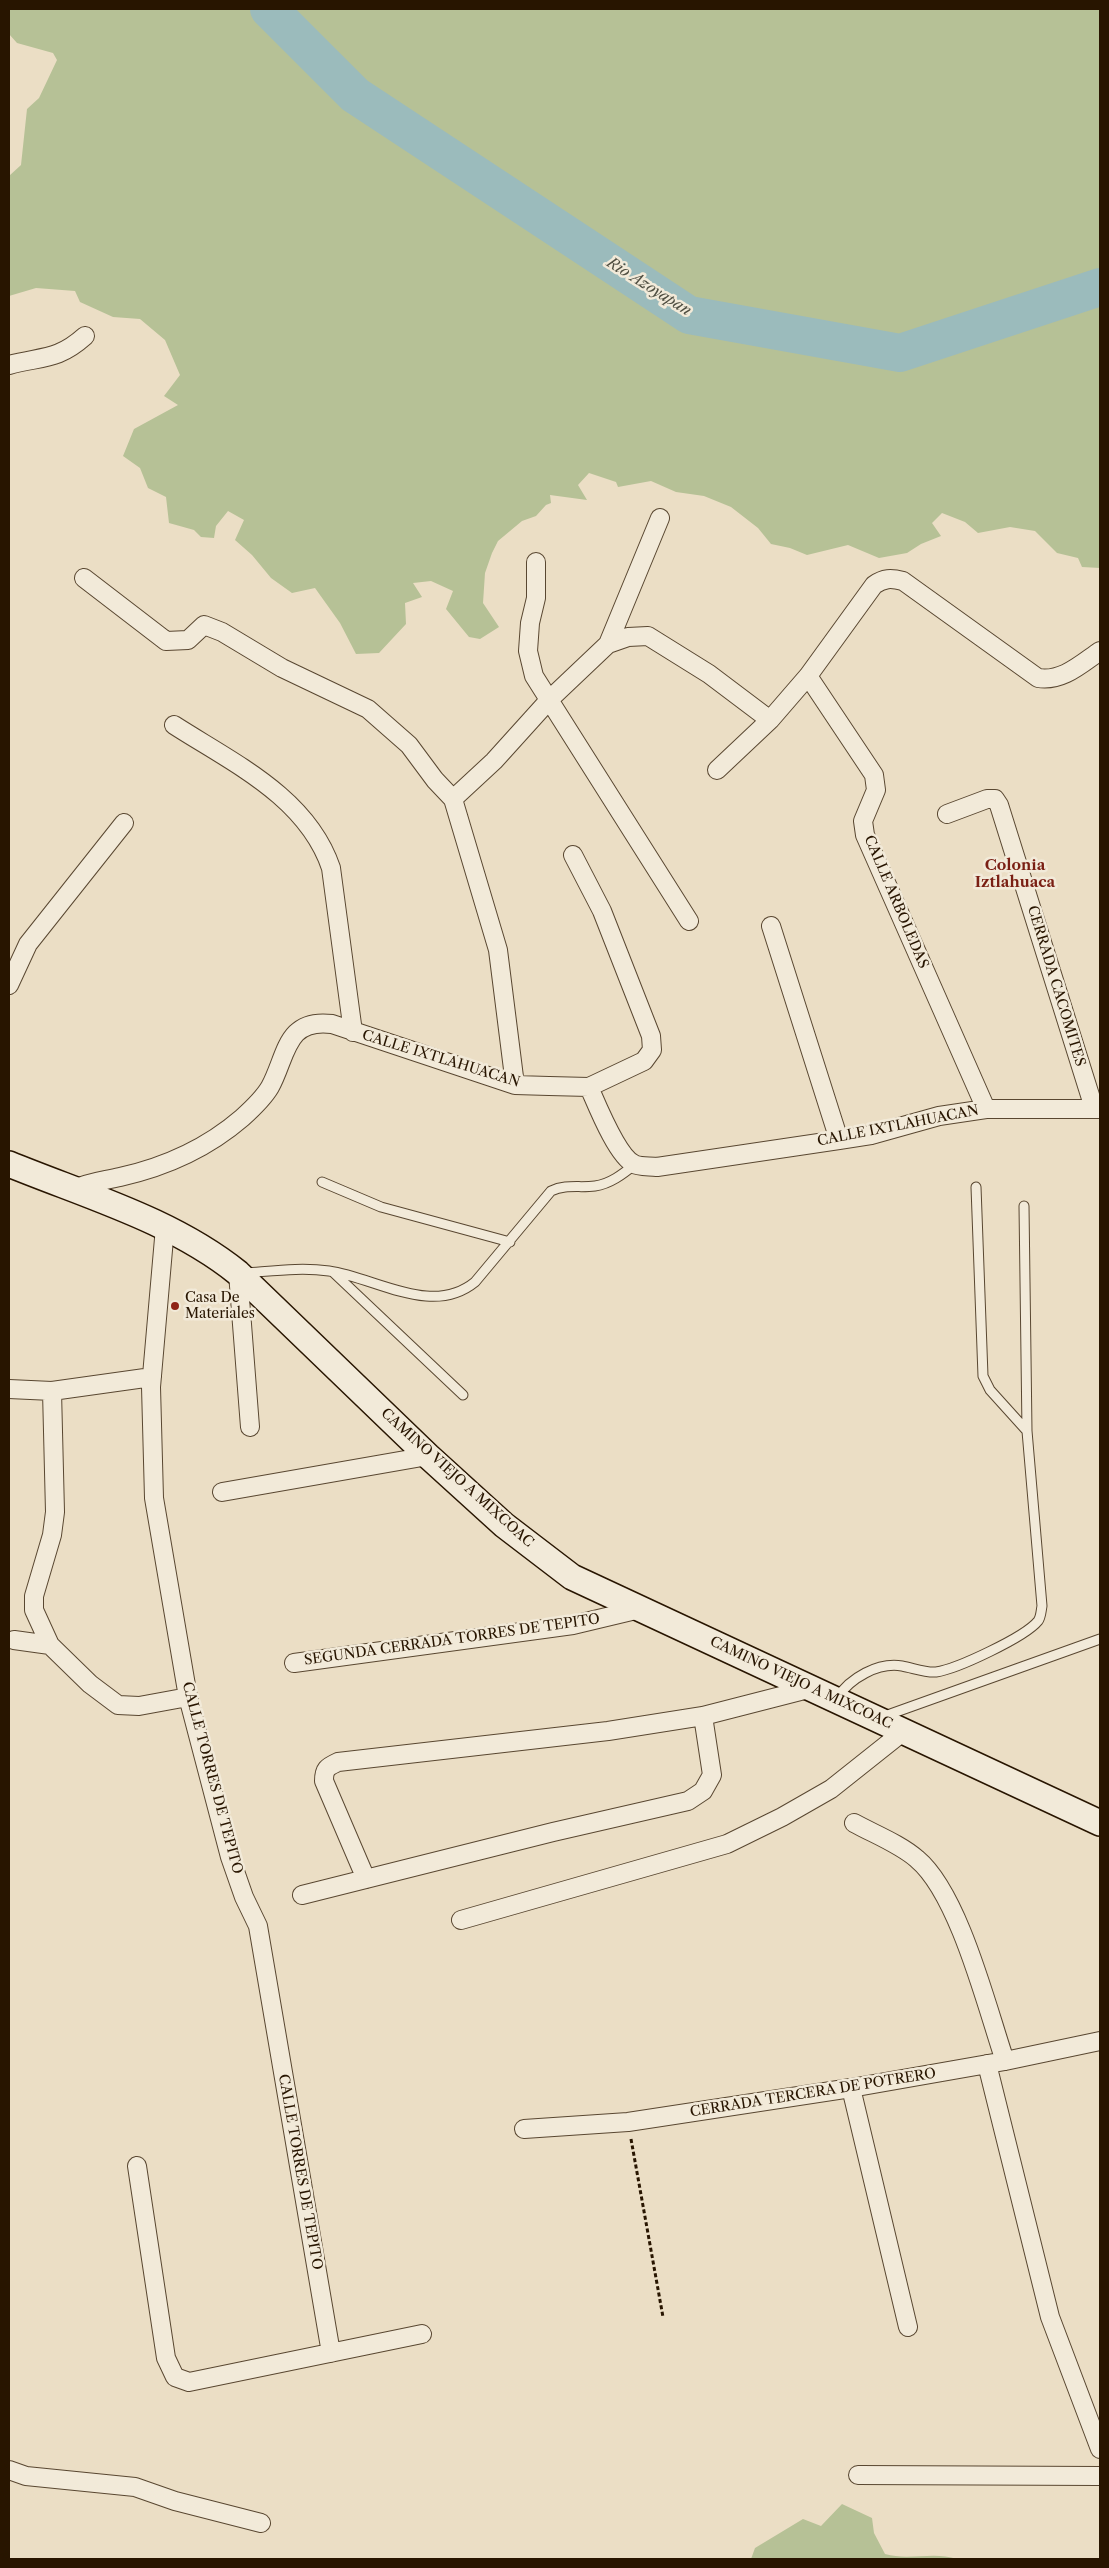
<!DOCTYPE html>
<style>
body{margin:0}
#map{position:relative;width:1109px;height:2568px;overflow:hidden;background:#ebdec5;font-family:"Libre Caslon Text",serif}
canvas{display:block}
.frame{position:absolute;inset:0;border:10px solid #281500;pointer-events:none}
</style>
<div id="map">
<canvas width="1109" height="2568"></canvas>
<div class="frame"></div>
</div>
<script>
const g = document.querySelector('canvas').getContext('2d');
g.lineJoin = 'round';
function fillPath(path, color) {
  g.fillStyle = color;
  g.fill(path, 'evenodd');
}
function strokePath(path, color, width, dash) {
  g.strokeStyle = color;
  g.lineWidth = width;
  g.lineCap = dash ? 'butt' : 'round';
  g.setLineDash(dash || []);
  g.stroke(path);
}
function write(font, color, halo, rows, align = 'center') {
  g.font = font + ' "Libre Caslon Text",serif';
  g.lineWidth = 5;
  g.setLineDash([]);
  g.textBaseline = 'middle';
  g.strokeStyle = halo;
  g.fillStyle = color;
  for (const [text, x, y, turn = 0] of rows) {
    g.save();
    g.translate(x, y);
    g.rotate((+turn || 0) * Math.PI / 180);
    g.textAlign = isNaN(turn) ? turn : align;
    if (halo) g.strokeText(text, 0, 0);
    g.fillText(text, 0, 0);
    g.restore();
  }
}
fillPath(new Path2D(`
 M9 9H1100V568L1082 567 1078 558 1057 553 1035 531 1010 527 978 533 965 522 942 513 932 523 941 536 921 544 907 553 879 558 848 545 807 555 790 548 771 544 758 528 731 507 704 496 676 492 651 481 618 487 616 482 589 473 578 485 587 500 550 495 551 503 546 505 536 516 522 521 498 541 492 553 485 573 483 603 499 627 480 639 469 637 446 609 453 591 431 581 413 583 422 597 405 603 406 624 379 653 356 654 340 623 315 588 292 593 271 578 252 555 235 540 244 520 228 511 216 526 214 538 201 537 194 530 169 523 166 497 148 488 140 468 123 456 134 429 178 405 164 396 180 375 165 340 140 319 113 317 80 302 75 291 36 288 9 296V176L21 165 27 109 39 98 57 60 53 53 17 43 9 34Z
 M842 2504 872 2518 874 2533 885 2554C909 2561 933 2551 957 2559H751L755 2548 803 2519 821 2526Z`), '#b6c196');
strokePath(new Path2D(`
 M269 9 355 95 689 315 900 353 1100 287`), '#9bbbbc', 38);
const service = new Path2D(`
 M322 1182 381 1207 510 1242
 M976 1187 983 1376 990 1390 1027 1431
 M245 1273C273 1271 301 1267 329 1271 377 1278 432 1317 475 1282L551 1191C566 1184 579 1188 595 1186 610 1184 623 1174 634 1165
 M334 1273 463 1395
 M837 1698C850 1678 878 1662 902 1666 913 1668 926 1673 936 1672 957 1669 1025 1637 1038 1621 1041 1617 1041 1611 1042 1606L1027 1431 1024 1206
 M882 1717 1100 1639`);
const minor = new Path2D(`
 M9 365C42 356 57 361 85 336
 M536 562V598L530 623 528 651 534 676 689 921
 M84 578 166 641 188 640 204 625 222 632 282 668 368 709 409 745 435 780 453 799 498 950 515 1085
 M608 644 628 637 648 636 709 674 770 720
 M808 676 874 775 876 790 863 821 865 835 986 1109
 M174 725C233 763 307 797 331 868L353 1032
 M717 770 770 720 808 676 874 585C884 578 891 578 903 581L1038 678C1062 682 1081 664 1100 651
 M453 799 494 761 550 699 608 644 660 518
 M947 814 987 799H995L999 805 1094 1108
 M771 926 839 1140
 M9 985 28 944 124 823
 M589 1087C597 1105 617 1156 634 1164 639 1167 650 1166 657 1167L839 1140 871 1135 939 1116 986 1109H1100
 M72 1190C88 1182 103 1181 120 1177 165 1167 206 1149 242 1118 252 1109 263 1099 270 1087 287 1056 285 1018 332 1024L515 1085 549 1086 589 1087 644 1061 652 1050 651 1036 602 911 573 855
 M165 1227 151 1387 154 1498 188 1697 230 1857 244 1897 258 1926 331 2353
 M238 1273 250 1427
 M9 1389 52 1391
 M222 1492 428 1456
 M14 1640 50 1645 90 1684 118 1705 139 1706 188 1697
 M50 1645 34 1610V1596L52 1535 55 1512 52 1391 152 1377
 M294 1663 573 1625 640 1609
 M854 1823C874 1834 900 1844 917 1859 959 1894 987 2008 1005 2061
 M366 1879 324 1781C324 1769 327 1767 338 1762L608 1731 703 1716 812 1688
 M302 1895 553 1832 688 1801 703 1791 712 1775 703 1716
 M461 1920 727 1844 782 1817 831 1789 904 1731
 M987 2064 1050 2317 1100 2449
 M851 2088 908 2327
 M524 2129 628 2122 851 2088 1005 2061 1100 2041
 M137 2166 166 2358 175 2377 189 2382 422 2334
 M9 2470 26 2476 135 2487 175 2501 261 2523
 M858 2475 1100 2476`);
const secondary = new Path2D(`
 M9 1164C87 1196 172 1220 238 1273L428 1456 504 1525 572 1577 1100 1823`);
strokePath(service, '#594731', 11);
strokePath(minor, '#594731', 20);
strokePath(secondary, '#281500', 28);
strokePath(new Path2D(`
 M631 2139 663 2317`), '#281500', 3, [4, 2.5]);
strokePath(service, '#f2ead9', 9);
strokePath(minor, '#f2ead9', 18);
strokePath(secondary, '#f2ead9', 25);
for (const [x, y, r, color] of [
 [175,1306,5,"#8f2418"]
]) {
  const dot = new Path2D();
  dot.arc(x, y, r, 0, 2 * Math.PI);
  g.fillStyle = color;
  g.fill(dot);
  strokePath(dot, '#f2ead9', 2);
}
write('14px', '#281500', '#f2ead9', [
 ["CALLE ARBOLEDAS",896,902,67],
 ["CERRADA CACOMITES",1056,986,73],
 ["CALLE IXTLAHUACAN",441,1059,17],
 ["CALLE IXTLAHUACAN",898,1126,-11],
 ["CAMINO VIEJO A MIXCOAC",457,1478,42],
 ["SEGUNDA CERRADA TORRES DE TEPITO",452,1640,-8],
 ["CAMINO VIEJO A MIXCOAC",801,1683,25],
 ["CALLE TORRES DE TEPITO",212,1778,75],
 ["CERRADA TERCERA DE POTRERO",813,2093,-9],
 ["CALLE TORRES DE TEPITO",300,2172,80]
]);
write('14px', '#281500', '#f2ead9', [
 ["Casa De",185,1298],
 ["Materiales",185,1314]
], 'left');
write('italic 15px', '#504f42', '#f2ead9', [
 ["Rio Azoyapan",649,287,32]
]);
write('bold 15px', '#7a1f14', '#f2ead9', [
 ["Colonia",1015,866],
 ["Iztlahuaca",1015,883]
]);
</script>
